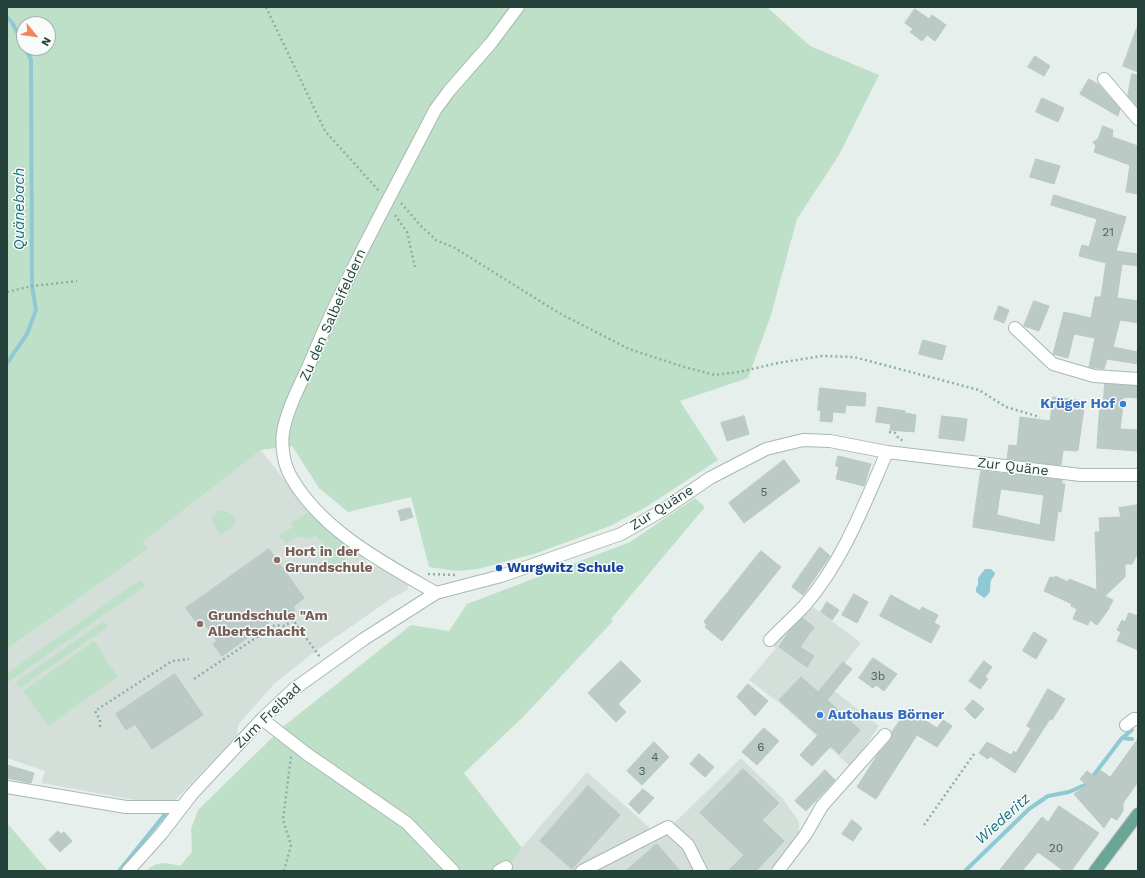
<!DOCTYPE html>
<meta charset="utf-8">
<style>
body{margin:0}
#map{position:relative;width:1145px;height:878px;overflow:hidden;background:#e6efeb;font-family:"Work Sans",sans-serif}
canvas{display:block}
.frame{position:absolute;inset:0;border:8px solid #24423a;pointer-events:none}
.north{position:absolute;left:16px;top:16px;width:40px;height:40px;box-sizing:border-box;background:#f7fbf9;border:1px solid #a3b1ad;border-radius:50%;rotate:119deg;font-size:11px;font-weight:700;line-height:16px;text-align:center;color:#24423a}
.north::after{content:'';display:block;margin:auto;width:14px;height:18px;background:#f4845f;clip-path:polygon(50% 0,100% 100%,50% 72%,0 100%)}
</style>
<div id="map">
<canvas width="1145" height="878"></canvas>
<div class="frame"></div>
<div class="north">N</div>
</div>
<script>
const g = document.querySelector('canvas').getContext('2d');
g.lineJoin = 'round';
function fillPath(path, color) {
  g.fillStyle = color;
  g.fill(path, 'evenodd');
}
function strokePath(path, color, width, dash) {
  g.strokeStyle = color;
  g.lineWidth = width;
  g.lineCap = dash ? 'butt' : 'round';
  g.setLineDash(dash || []);
  g.stroke(path);
}
function write(font, color, halo, rows, align = 'center') {
  g.font = font + ' "Work Sans",sans-serif';
  g.lineWidth = 3;
  g.setLineDash([]);
  g.textBaseline = 'middle';
  g.strokeStyle = halo;
  g.fillStyle = color;
  for (const [text, x, y, turn = 0] of rows) {
    g.save();
    g.translate(x, y);
    g.rotate((+turn || 0) * Math.PI / 180);
    g.textAlign = isNaN(turn) ? turn : align;
    if (halo) g.strokeText(text, 0, 0);
    g.fillText(text, 0, 0);
    g.restore();
  }
}
fillPath(new Path2D(`
 M261 450 306 508 359 551 371 568 379 565 410 581 407 590 392 598 313 653 274 684 238 725 237 736 175 800 152 803 41 783 45 771 7 758V649L148 549 143 542Z
 M812 606 861 643 827 685 879 726 851 767 782 705 749 680 776 648 772 644Z
 M741 758 783 799 799 822V834L769 871H506L524 845 587 772 660 837Z`), '#d4dfda');
fillPath(new Path2D(`
 M7 7H767L810 46 879 75 839 155 797 219 771 315 748 378 680 401 718 460 646 507 610 526 578 538 534 554 478 569 456 571 429 567 411 497 348 512 319 488 292 446 261 450 143 542 148 549 7 649ZM24 24H48V48H24Z
 M695 498 705 507 611 619 613 621 523 717 464 773 522 848 506 871H147C155 860 168 863 180 866L192 852 191 829 198 810 284 726 411 625 449 631 467 604 630 542Z
 M221 510C229 512 233 514 236 521L234 526 220 535 211 519 217 511Z
 M307 513 313 514 359 551 331 570 326 562C328 551 324 544 316 536L308 539 298 536 286 544 279 536 293 527 291 523Z
 M140 580 145 586 7 683V673Z
 M104 621 108 627 20 688 16 682Z
 M94 641 118 677 48 726 23 691Z
 M7 823 48 871H7Z`), '#bfe0c8');
fillPath(new Path2D(`
 M985 569H991L995 573 994 576 991 580C989 588 993 592 984 598L976 592V588L978 585V578Z`), '#8ec9d4');
strokePath(new Path2D(`
 M7 17 13 24 24 46
 M7 363 27 334 36 310 32 286 31 60 25 48
 M1122 738 1132 730
 M119 871 166 813
 M965 871 1029 809 1048 796 1069 792 1087 784 1122 738 1132 739`), '#8ec9d4', 4);
const building = new Path2D(`
 M915 9 929 19 932 15 946 25 935 41 927 35 922 41 910 32 913 29 905 23Z
 M1137 28 1138 29V72L1123 66Z
 M1035 56 1050 66 1044 76 1028 67Z
 M1132 74 1138 75V107L1128 96Z
 M1089 79 1099 85 1120 109 1118 116 1080 94Z
 M1042 98 1064 108 1058 122 1036 112Z
 M1103 126 1113 130 1112 137 1138 146V194L1126 192 1130 165 1094 152 1096 146 1093 142 1098 139Z
 M1036 159 1060 166 1054 184 1030 177Z
 M1054 195 1126 217 1116 251 1138 254V266L1122 264 1117 298 1138 301V323L1120 320 1113 347 1138 352V364L1107 359 1104 369 1089 367 1095 338 1074 334 1068 358 1053 354 1064 312 1091 318 1095 297H1101L1106 263 1079 256 1082 245 1089 247 1097 219 1051 205Z
 M1034 301 1049 306 1039 331 1024 326Z
 M999 306 1009 310 1004 323 994 319Z
 M923 340 946 346 942 360 919 354Z
 M1105 384 1138 386 1137 398 1124 397 1120 429 1138 430 1137 451 1097 448 1100 402H1103Z
 M820 388 866 393 865 406 846 405 845 413 833 412 832 422 820 421 821 411 818 410Z
 M1053 397 1085 401 1078 450 1076 451 1063 450 1061 465 1007 459 1009 445 1017 446 1020 417 1050 421Z
 M878 407 905 411V413L916 415 914 432 890 430 891 424 876 422Z
 M744 416 749 434 727 441 721 423Z
 M942 416 967 419 964 441 939 438Z
 M838 456 871 464 864 486 836 479 839 467 836 466Z
 M784 460 800 481 744 523 729 503Z
 M981 471 1062 480V484H1065L1061 512 1058 511 1054 541 973 527ZM1001 489 1044 495 1040 525 997 515Z
 M1138 505V553L1132 564H1125V577L1105 596 1113 600 1108 610 1097 625 1090 620 1088 625 1073 619 1077 609 1071 606 1072 604 1044 591 1050 577 1055 578V576L1068 582 1069 579 1097 590 1095 532H1100L1099 518 1121 517 1119 508Z
 M410 508 413 517 401 521 398 511Z
 M820 547 830 556 803 595 792 587Z
 M269 549 304 598 293 607 295 610 282 619 279 615 222 656 213 644 217 641 204 623 199 626 186 608Z
 M761 551 781 567 722 641 705 627 707 625 704 622Z
 M854 594 868 602 857 623 842 615Z
 M891 595 920 611 922 607 938 615 934 623 940 626 931 643 880 616Z
 M827 602 839 610 832 620 821 612Z
 M1129 613 1138 616V650L1117 641 1121 632 1117 630 1122 620 1125 622Z
 M802 618 814 627 800 647 814 656 807 667 779 647 791 629Z
 M1034 632 1047 640 1036 659 1023 651Z
 M873 658 897 674 884 691 876 685 873 688 859 678Z
 M621 661 641 681 618 704 626 712 616 722 588 693Z
 M984 661 992 667 985 677 988 679 980 689 969 681Z
 M843 662 852 669 827 700 860 730 839 754 831 746 812 766 800 755 818 735 779 700 801 677 818 692Z
 M175 674 203 715 152 749 135 724 126 730 116 714Z
 M748 684 768 701 755 716 737 697Z
 M1048 689 1065 699 1052 720 1050 719 1015 773 990 756 988 759 979 753 987 742 1011 755 1014 751 1016 753 1031 728 1027 726Z
 M973 700 984 709 975 719 965 709Z
 M908 709 937 728 943 720 952 726 937 747 917 735 876 799 857 787 878 754 891 740 892 732Z
 M764 728 779 741 757 765 742 752Z
 M1138 739V782L1123 803V811L1117 820 1111 817 1104 828 1074 794 1087 785 1080 779 1087 771 1095 777 1100 770 1110 777Z
 M654 742 669 757 642 785 627 771Z
 M699 754 714 767 705 777 690 764Z
 M7 765 34 773 31 783 7 778Z
 M743 769 779 803 762 820 784 841 756 871H728L744 855 700 813Z
 M825 770 835 780 806 811 795 801Z
 M588 786 620 815 572 869 540 841Z
 M643 789 654 798 639 814 629 804Z
 M1059 806 1099 833 1071 871H1064L1038 852 1022 871H999L1042 817 1048 822Z
 M852 820 862 828 853 841 842 834Z
 M58 831 61 834 64 832 72 841 60 852 49 840Z
 M657 844 680 871H626Z`);
fillPath(building, '#bbcac4');
strokePath(building, '#b8c9c2', 1);
const minor = new Path2D(`
 M1104 79 1138 119
 M1015 328 1053 364 1094 376 1138 379
 M436 593C384 563 322 531 291 477 284 465 281 447 283 433 286 411 301 383 310 363 346 275 392 194 435 110L449 91 491 43 518 7
 M770 640C781 628 794 617 805 605 843 561 864 505 887 452
 M262 719 307 754 407 823 453 871
 M1126 725 1134 719H1138
 M7 787 126 807H180
 M128 871 162 833 192 794 262 719 294 689 364 639 436 593 501 576 621 534 663 510 710 478 766 449 803 440 830 441 887 452 1081 475H1138
 M499 871 506 867
 M582 871 668 827 688 845 701 871
 M778 871 806 834 822 806 885 735`);
const major = new Path2D(`
 M1095 871 1138 814`);
strokePath(minor, '#a8b8b2', 14);
strokePath(major, '#c2cac8', 14);
strokePath(new Path2D(`
 M266 7 325 131 380 192
 M401 203 420 225 436 240 455 248 559 313 629 349 684 367 715 375 739 372 778 363 822 356 854 357 979 390 1006 407 1040 417
 M395 215 407 232 415 267
 M7 292 32 286 77 281
 M889 432 895 433 899 439 904 441
 M428 574 455 575
 M287 616 293 620 320 657
 M194 679 275 625 285 626 293 620
 M100 727V720L95 711 172 661 189 659
 M924 825 974 754
 M284 871 291 845 283 820 291 756`), '#86b3a5', 2.5, [2, 3]);
strokePath(minor, '#fff', 12);
strokePath(major, '#6aa596', 12);
for (const [x, y, r, color] of [
 [1123,404,4,"#3f7fe0"],
 [277,560,4,"#8d6e63"],
 [499,568,4,"#1a4fb4"],
 [200,624,4,"#8d6e63"],
 [820,715,4,"#3f7fe0"]
]) {
  const dot = new Path2D();
  dot.arc(x, y, r, 0, 2 * Math.PI);
  g.fillStyle = color;
  g.fill(dot);
  strokePath(dot, '#f7fbf9', 1.5);
}
write('12px', '#4a645c', null, [
 ["21",1108,232],
 ["5",764,492],
 ["3b",878,676],
 ["6",761,747],
 ["4",655,757],
 ["3",642,771],
 ["20",1056,848]
]);
write('14px', '#24423a', '#f7fbf9', [
 ["Zu den Salbeifeldern",333,315,-66],
 ["Zur Quäne",1013,467,7],
 ["Zur Quäne",662,508,-32],
 ["Zum Freibad",268,716,-44]
]);
write('bold 14px', '#366cbe', '#f7fbf9', [
 ["Krüger Hof",1115,404],
 ["Autohaus Börner",828,715,"left"]
], 'right');
write('bold 14px', '#785e54', '#f7fbf9', [
 ["Hort in der",285,552],
 ["Grundschule",285,568],
 ["Grundschule \"Am",208,616],
 ["Albertschacht",208,632]
], 'left');
write('bold 14px', '#164399', '#f7fbf9', [
 ["Wurgwitz Schule",507,568]
], 'left');
write('italic 15px', '#1c6f80', '#f7fbf9', [
 ["Quänebach",20,209,-90],
 ["Wiederitz",1003,819,-42]
]);
</script>
